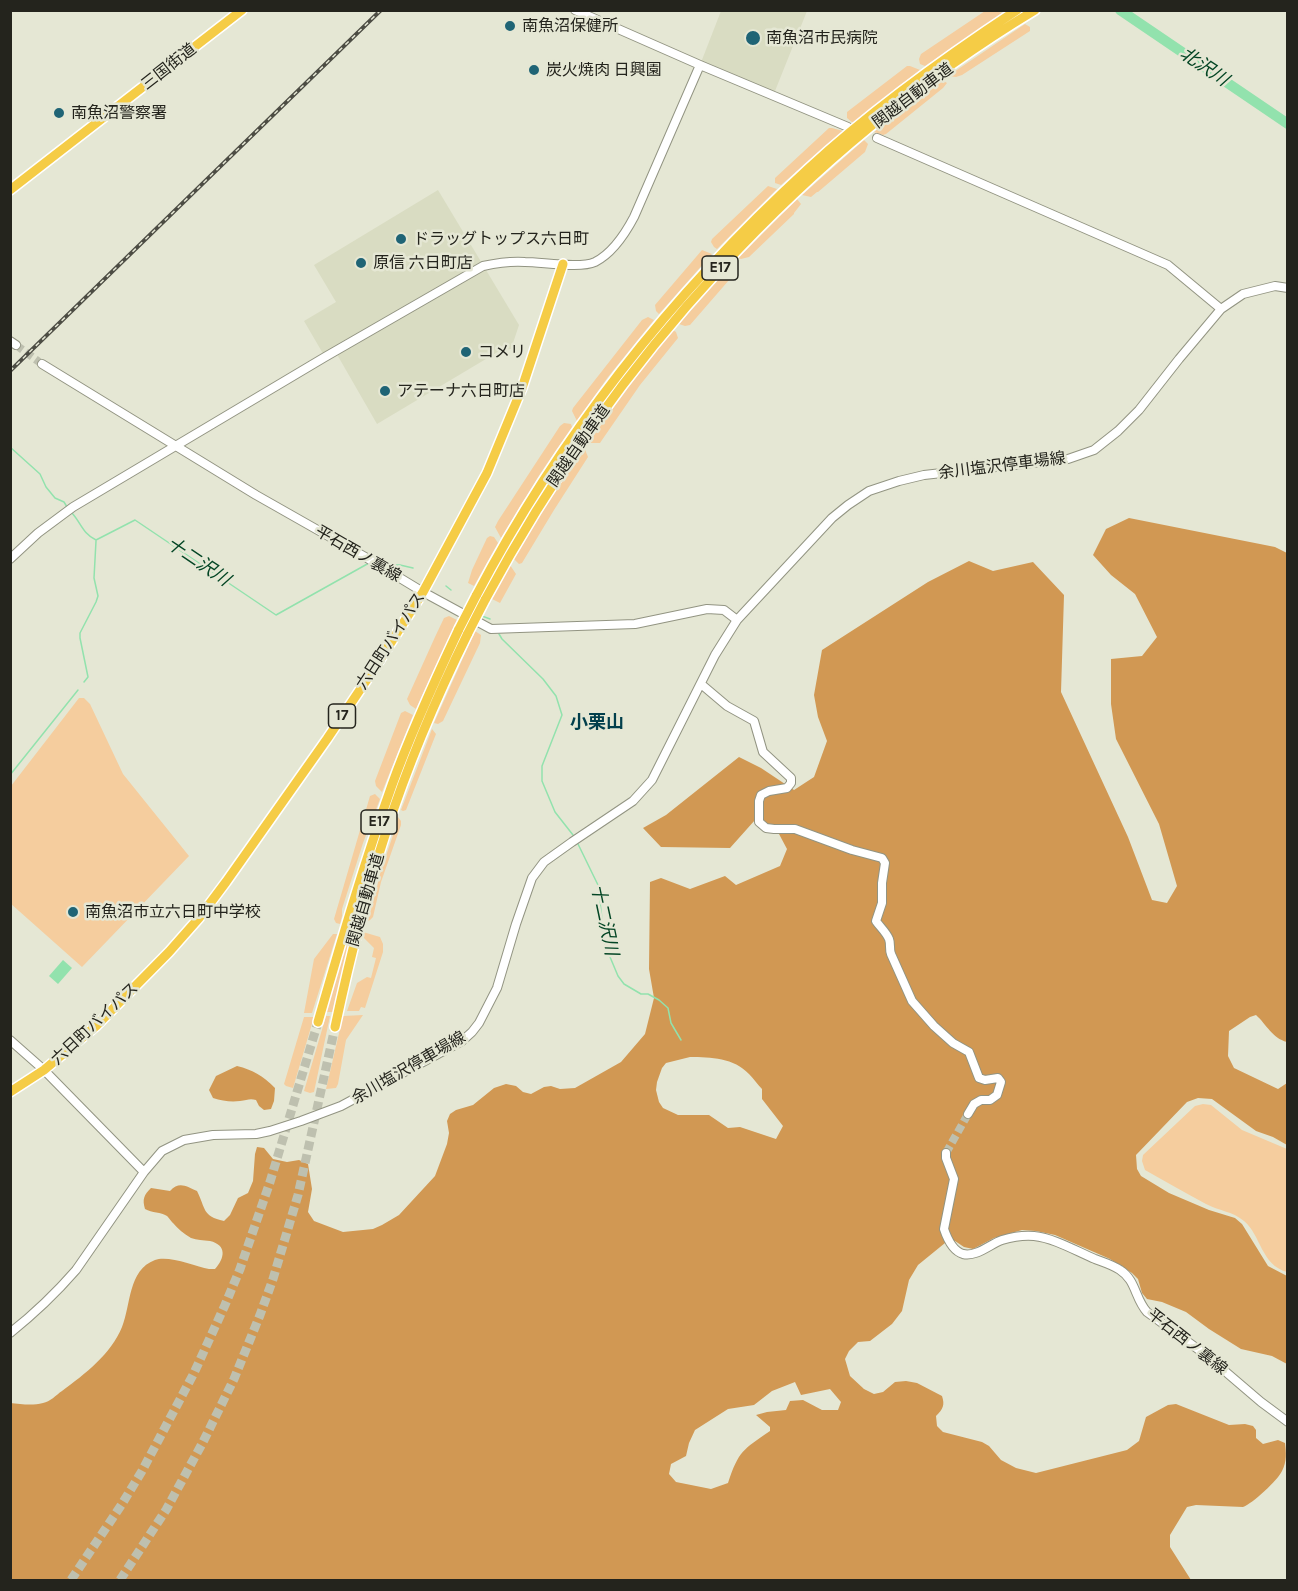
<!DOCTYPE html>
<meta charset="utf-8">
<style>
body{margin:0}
#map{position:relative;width:1298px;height:1591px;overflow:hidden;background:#e5e7d4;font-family:Karla,sans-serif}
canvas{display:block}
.frame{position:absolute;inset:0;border:12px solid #24241d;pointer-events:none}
</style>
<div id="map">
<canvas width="1298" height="1591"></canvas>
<div class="frame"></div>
</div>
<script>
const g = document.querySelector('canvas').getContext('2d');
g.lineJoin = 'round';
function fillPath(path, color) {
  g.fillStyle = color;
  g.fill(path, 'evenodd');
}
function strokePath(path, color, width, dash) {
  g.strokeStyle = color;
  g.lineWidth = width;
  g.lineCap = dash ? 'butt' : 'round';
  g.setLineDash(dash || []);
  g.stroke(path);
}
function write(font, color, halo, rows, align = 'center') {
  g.font = font + ' Karla,"Noto Sans JP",sans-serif';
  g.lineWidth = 5;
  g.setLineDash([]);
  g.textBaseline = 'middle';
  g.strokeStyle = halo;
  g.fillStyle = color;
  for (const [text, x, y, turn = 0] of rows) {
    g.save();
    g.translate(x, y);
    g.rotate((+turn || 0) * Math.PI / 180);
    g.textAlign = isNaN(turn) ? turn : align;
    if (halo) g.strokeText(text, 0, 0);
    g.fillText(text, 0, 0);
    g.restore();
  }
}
fillPath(new Path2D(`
 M721 11H807L773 96 700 65Z
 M438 190 519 325 511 349 501 350 377 424 335 351 325 357 304 321 336 302 314 265Z`), '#d9dcc2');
fillPath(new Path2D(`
 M985 11H995L1003 13 925 66 920 64 919 59 921 54Z
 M1025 24 1030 27V31L962 75 956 77 948 76Z
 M907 66H910L920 70 853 123 847 118V112Z
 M942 80 947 83 943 88 886 134 883 135 874 132Z
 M829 128H832L843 131 781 185 775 183V178Z
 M864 140 868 144 865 152 818 192H817L811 197 802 195Z
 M768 186 777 189 717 249 714 247 711 242 712 239Z
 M797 199 801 204 794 213V214L749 257 741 259 738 258Z
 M702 250 712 254 659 314 656 311 655 305Z
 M733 263 737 269 736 272 690 325 685 326 679 324Z
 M648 317 654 320 608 377 577 421 572 411 573 408 642 320Z
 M673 330 676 332 678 338 640 385 602 440 600 443H591L589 441 644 366Z
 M564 423 571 424 572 427 540 474 501 538 495 527 498 521 560 426Z
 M584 447 588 457 554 510 522 563 519 564 514 559 541 513Z
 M490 536 494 537 498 543 474 586 468 583 472 570 487 538Z
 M510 565 516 574 500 603 492 599Z
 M449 616 457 620 416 709 410 705 407 699 435 637 444 618Z
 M475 631 481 635 480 643 443 721 438 724 434 723Z
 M79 698H84L90 704 123 774 189 856 82 967 10 903 11 786Z
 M405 711 413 715 382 792 376 786 375 781 401 713Z
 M432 729 436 734 406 810 403 811 401 810Z
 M375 794 380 799 363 843 342 909V916L340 924 336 923 334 919 370 796Z
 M398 817 401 821V825L381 882 373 917 370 920 366 922 376 891 380 874 397 823Z
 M363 932 380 937 383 944V952L365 1008 361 1007 359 1011H347L357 983 367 977 371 978 376 958 372 957 374 948 362 936Z
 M333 934H337L312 1013H304L314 959Z
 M349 934H351L334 1012H326Z
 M363 1015 346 1040 338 1084 336 1088 326 1089 340 1029H338L343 1016Z
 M326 1016H330L314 1092 310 1093 304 1091Z
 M304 1017H314L293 1088 286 1086 284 1084Z
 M1203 1104 1211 1105 1242 1130 1287 1149V1272C1261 1265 1261 1235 1244 1221 1232 1211 1219 1211 1206 1204 1185 1193 1165 1181 1145 1170L1142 1161 1143 1155 1195 1106Z`), '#f5cd9e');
fillPath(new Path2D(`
 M1129 518 1275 547 1287 553V1042C1272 1038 1267 1025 1256 1015L1250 1017 1229 1031 1228 1056 1234 1068 1278 1089 1287 1083V1145L1273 1137 1256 1131 1212 1099 1198 1098 1187 1102 1136 1155 1137 1169 1141 1176 1169 1193 1209 1210 1235 1218 1242 1224 1268 1266 1287 1276V1364L1272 1356 1241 1349 1209 1329 1186 1312 1162 1302 1147 1299 1142 1293 1138 1279 1132 1273 1110 1259 1055 1235 1036 1231 1022 1230 994 1238 973 1249 964 1247 955 1241 945 1243 918 1265 909 1280 902 1311 892 1324 870 1341 858 1342 849 1351 845 1359 850 1376 864 1389 874 1394 883 1392 895 1382 906 1381 917 1383 942 1396C945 1405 943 1409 936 1416L937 1426 943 1432 982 1442 989 1446 1001 1460 1016 1468 1036 1473 1127 1450 1139 1441 1146 1417 1168 1405 1176 1404 1229 1425 1245 1424 1253 1426 1256 1430V1438L1263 1444 1278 1440 1285 1443C1286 1452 1287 1462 1282 1471 1278 1480 1252 1504 1243 1507L1196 1505 1187 1507 1170 1535V1547L1191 1580H11L10 1403C21 1404 32 1406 43 1403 50 1402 56 1395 62 1391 85 1374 111 1354 122 1327 131 1305 128 1270 155 1260 168 1255 195 1266 209 1269H215C225 1258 227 1245 210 1241 203 1240 197 1240 191 1238 184 1234 178 1229 173 1223 170 1220 170 1219 167 1216 161 1212 152 1213 145 1209 142 1199 144 1195 151 1188L170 1191C179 1181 186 1186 197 1191 206 1209 202 1216 224 1221L230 1215 238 1198 248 1193 253 1181 255 1154 257 1147 264 1148 273 1159 287 1162 299 1160 308 1164 312 1189 308 1212 314 1221 343 1232 373 1229 382 1225 399 1215 435 1176 447 1144 449 1133 447 1121 450 1114 456 1110 473 1105 494 1088 506 1084 516 1086 523 1092 531 1094 544 1087 551 1086 560 1089 575 1088 621 1062 645 1034 654 998 649 969 650 882 661 878 690 889 725 876 736 885 780 866 787 849 779 834 755 820 730 848 661 847 643 828 666 815 739 757 761 768 794 790 814 777 827 741 818 717 814 695 822 650 928 582 969 561 993 571 1033 562 1064 595 1061 692 1128 837 1152 900 1167 903 1177 886 1159 824 1116 739 1111 704V659L1142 656 1157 637 1135 594 1111 575 1093 555 1106 529ZM690 1057C711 1057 734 1058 749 1074 754 1079 757 1084 762 1089V1099L783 1126 776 1139 740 1127 728 1128 709 1115H678L663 1108 659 1102 656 1090 657 1082 662 1068 666 1063ZM795 1382 801 1395 830 1389 841 1402 838 1410H822L803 1400 790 1401 786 1410 767 1412 756 1415 770 1427V1431C743 1450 739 1450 728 1483L711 1489 676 1482 669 1474 671 1464 686 1456 689 1443 695 1430 728 1409 754 1405 772 1391Z
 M237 1066C253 1070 263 1076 275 1088L274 1101 271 1109 264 1110 259 1106 256 1100C250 1098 247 1100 240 1101 231 1102 222 1101 213 1098L209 1090 216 1076Z`), '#d19853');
fillPath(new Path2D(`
 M63 960 72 968 58 984 49 976Z`), '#92e2ad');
strokePath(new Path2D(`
 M10 447 40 474 46 487 55 498 64 502 67 507
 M72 513C81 523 83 534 96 540
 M96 540 135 520 276 615 369 563
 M376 559 379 557 393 565H400L413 568
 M446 586 451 590
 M482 616 490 619
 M499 634 502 639 543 679 556 696 562 715 542 766V781L555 812 573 835
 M84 682 88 677 80 638V633L96 602 98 596 94 578 96 541
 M10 775 78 690
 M578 844 598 885 605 945 618 976 624 984 641 994H648L659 1000 668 1008 671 1023 681 1040`), '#92e2ad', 1.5);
strokePath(new Path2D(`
 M1120 10 1288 124`), '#92e2ad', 10);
strokePath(new Path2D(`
 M16 345 42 364
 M946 1153 968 1114`), '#bec0af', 8, [8, 4]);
strokePath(new Path2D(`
 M71 1580 122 1504 142 1471 194 1373 225 1305 240 1269 270 1182 318 1022
 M120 1580 166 1510 203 1442 234 1379 260 1315 273 1279 298 1195 335 1027`), '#bec0af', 9, [9, 4.5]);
const secondary = new Path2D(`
 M575 10 700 65 848 127
 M877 138 1168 265 1221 309
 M10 341 16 345
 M42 364 256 495 367 558 423 592 491 629 635 624 707 609 724 610 737 620
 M10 559 38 533 73 507 325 357 483 266C497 263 511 261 525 262 542 262 580 269 595 262 613 253 625 234 634 217L700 65
 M701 684 727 706 754 721 763 752 791 778V783L787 788 769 791 761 795 759 801V822L766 828 774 829H795L852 850 882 858 885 863 882 883V903L876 921C880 927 886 932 889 939 891 944 889 949 891 954L912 1001 934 1026 953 1043 969 1052 979 1078 985 1080 998 1078 1001 1082 997 1095 990 1100H981L974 1104 968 1114
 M10 1040 44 1070 144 1172
 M946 1153V1158L954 1179 944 1229C947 1238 953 1251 963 1254 977 1257 990 1244 1002 1240 1012 1237 1023 1235 1034 1236 1054 1238 1076 1251 1095 1259 1103 1262 1113 1265 1120 1270 1136 1280 1135 1299 1147 1312L1206 1355 1261 1402 1288 1422
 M10 1333C34 1314 56 1293 76 1270L144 1172 162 1151 184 1140 213 1135 256 1134 270 1131 301 1121 341 1106 462 1041 472 1032 479 1023 497 988 516 924 532 878 544 862 572 842 633 801 652 780 715 655 737 620 832 518 848 505 869 491 899 481 924 475 1068 459 1094 450 1118 431 1139 410 1179 359 1221 309 1243 294 1275 286 1288 288`);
const highway = new Path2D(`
 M10 190 242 10
 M476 596C561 434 674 292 808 169 873 109 944 58 1017 10
 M485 600C613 361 802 151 1035 10
 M318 1022C341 942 364 863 392 785 411 732 435 680 459 629
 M335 1027C349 962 365 896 386 832 408 764 436 698 468 633
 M10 1092 44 1070 96 1026 169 952 199 918 226 882 327 739 376 666 423 592 487 473 522 388 563 264`);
strokePath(secondary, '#929482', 10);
strokePath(highway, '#fff', 12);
strokePath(secondary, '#fff', 8);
strokePath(highway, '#f5cc46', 9);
const rail = new Path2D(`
 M10 371 381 10`);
strokePath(rail, '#4d4d44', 4);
strokePath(rail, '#e5e7d4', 1.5, [4.5]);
const highwayBridge = new Path2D(`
 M459 629 476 596
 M468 633 485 600`);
strokePath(highwayBridge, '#fff', 12, []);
strokePath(highwayBridge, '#f5cc46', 9);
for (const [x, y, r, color] of [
 [510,26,6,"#1f6475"],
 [753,38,8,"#1f6475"],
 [534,70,6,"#1f6475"],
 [59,113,6,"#1f6475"],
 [401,239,6,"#1f6475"],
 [361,263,6,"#1f6475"],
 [466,352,6,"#1f6475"],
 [385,391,6,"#1f6475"],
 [73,912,6,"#1f6475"]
]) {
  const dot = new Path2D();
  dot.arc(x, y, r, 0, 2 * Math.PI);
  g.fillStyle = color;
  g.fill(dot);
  strokePath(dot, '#e5e7d4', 2);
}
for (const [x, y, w] of [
 [720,268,36],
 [342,716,27],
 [379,822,36]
]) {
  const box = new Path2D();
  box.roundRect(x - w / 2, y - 12, w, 24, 4.5);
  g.fillStyle = '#e5e7d4';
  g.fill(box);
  strokePath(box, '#24241d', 1.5);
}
write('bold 15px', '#24241d', null, [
 ["E17",720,268],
 ["17",342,716],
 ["E17",379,822]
]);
write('16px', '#24241d', '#e5e7d4', [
 ["南魚沼保健所",522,26],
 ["南魚沼市民病院",766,38],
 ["炭火焼肉 日興園",546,70],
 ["南魚沼警察署",71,113],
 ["ドラッグトップス六日町",413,239],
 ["原信 六日町店",373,263],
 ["コメリ",478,352],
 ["アテーナ六日町店",397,391],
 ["南魚沼市立六日町中学校",85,912]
], 'left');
write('16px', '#24241d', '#e5e7d4', [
 ["三国街道",169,67,-38],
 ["関越自動車道",913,96,-37],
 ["関越自動車道",579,446,-55],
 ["余川塩沢停車場線",1002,466,-7],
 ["平石西ノ裏線",358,554,30],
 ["六日町バイパス",391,641,-57],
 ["関越自動車道",366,900,-74],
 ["六日町バイパス",95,1024,-43],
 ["余川塩沢停車場線",409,1068,-30],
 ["平石西ノ裏線",1187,1342,38]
]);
write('italic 18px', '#034524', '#e5e7d4', [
 ["北沢川",1204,67,34],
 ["十二沢川",198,562,34],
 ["十二沢川",604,920,78]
]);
write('bold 18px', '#023f4c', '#e5e7d4', [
 ["小栗山",597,723]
]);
</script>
